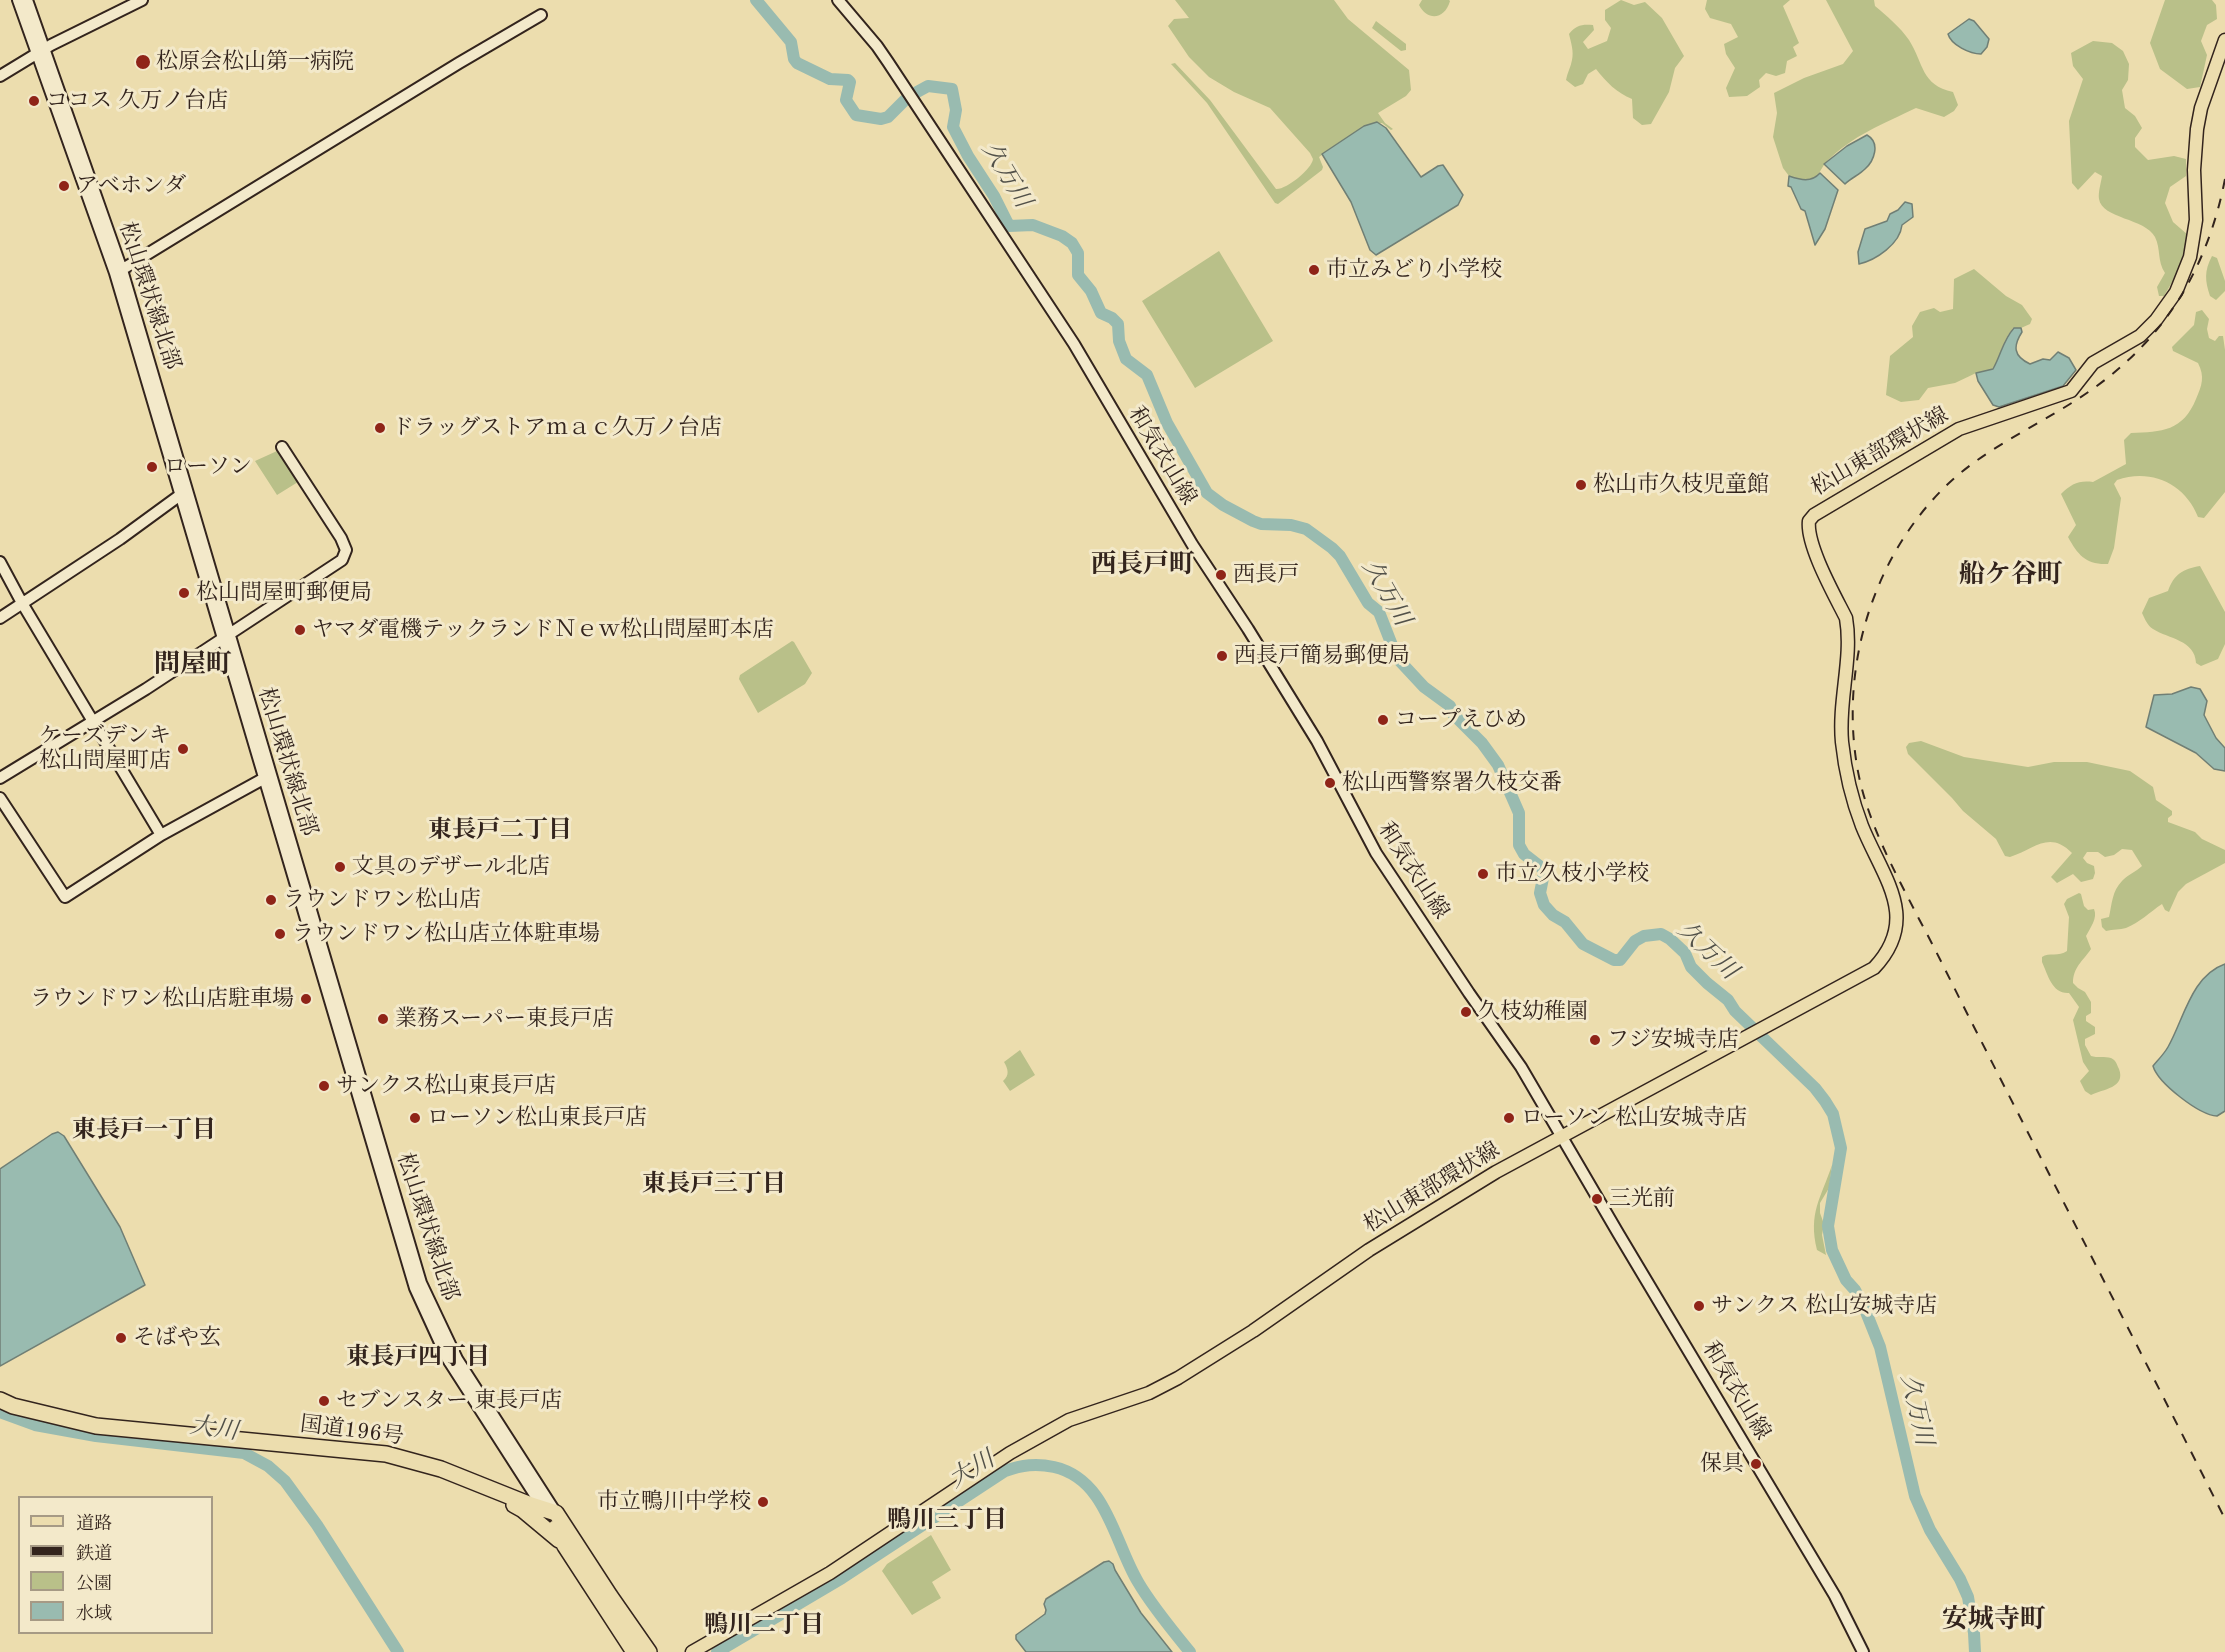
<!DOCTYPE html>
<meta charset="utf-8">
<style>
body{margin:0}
#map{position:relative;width:2225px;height:1652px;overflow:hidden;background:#ecddae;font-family:"Old Standard TT","Noto Serif JP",serif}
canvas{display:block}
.legend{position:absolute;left:18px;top:1496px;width:195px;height:138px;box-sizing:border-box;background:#f3e9ca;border:2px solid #a69a85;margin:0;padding:8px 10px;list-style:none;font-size:18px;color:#33241d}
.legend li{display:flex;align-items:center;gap:12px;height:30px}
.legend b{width:30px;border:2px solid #a69a85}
</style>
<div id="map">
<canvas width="2225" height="1652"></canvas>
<ul class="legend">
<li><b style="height:8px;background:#ecddae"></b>道路</li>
<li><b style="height:8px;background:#33241d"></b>鉄道</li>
<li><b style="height:16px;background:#b9c089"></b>公園</li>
<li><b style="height:16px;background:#99bbb0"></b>水域</li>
</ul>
</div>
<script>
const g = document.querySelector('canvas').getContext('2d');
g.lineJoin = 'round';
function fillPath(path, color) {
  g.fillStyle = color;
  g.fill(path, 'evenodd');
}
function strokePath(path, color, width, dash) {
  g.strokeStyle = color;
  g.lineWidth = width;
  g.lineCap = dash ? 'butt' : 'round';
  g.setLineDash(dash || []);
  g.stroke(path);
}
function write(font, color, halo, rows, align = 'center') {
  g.font = font + ' "Old Standard TT","Noto Serif JP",serif';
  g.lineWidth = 6;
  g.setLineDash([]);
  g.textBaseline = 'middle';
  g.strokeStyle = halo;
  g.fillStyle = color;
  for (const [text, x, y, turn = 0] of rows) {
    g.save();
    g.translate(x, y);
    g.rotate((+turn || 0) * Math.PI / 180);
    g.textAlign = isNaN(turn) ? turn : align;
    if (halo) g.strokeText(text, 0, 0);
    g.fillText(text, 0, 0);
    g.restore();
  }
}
fillPath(new Path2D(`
 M1175 0H1334L1348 19 1409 70 1411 90 1406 96 1378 113 1385 123 1393 129 1391 130 1382 123 1364 126 1319 157 1323 167 1322 170 1278 204 1275 203 1207 103 1171 64 1175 63 1210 100 1276 189C1286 190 1312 169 1313 159L1310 153 1270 108 1234 92 1209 77 1189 57 1168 26 1174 19 1189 18Z
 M1422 0H1449L1450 1C1445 19 1428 22 1419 5Z
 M1621 0 1634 5 1645 2 1662 18 1684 56 1675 68 1669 92 1651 124 1642 125 1633 118 1632 99C1617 93 1606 82 1596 69L1588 74 1583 84 1575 87 1566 80C1567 73 1571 67 1572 60 1574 51 1571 43 1569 34 1576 25 1582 24 1593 25L1594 30 1583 42 1588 49 1607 41 1611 28 1605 20V10Z
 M1707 0H1790L1783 6 1799 43 1793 47 1797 56 1787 61 1785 73 1776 76 1766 73 1759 80 1760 87 1747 96 1729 97 1726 88 1735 68 1726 54 1724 44 1738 37 1731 24 1710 18 1705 9Z
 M1826 0H1874L1875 6C1887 16 1900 27 1909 40 1924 64 1921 85 1953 92L1958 105 1954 111 1944 117 1916 108C1881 125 1855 134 1826 162 1822 167 1820 173 1815 178L1801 180 1789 176 1783 168 1773 137 1777 113 1774 93 1804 78 1843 64 1853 51Z
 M2165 0H2212L2216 5 2217 19 2207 25 2201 41 2207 55 2200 87 2187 89 2160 69 2150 43Z
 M1376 21 1406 44V50L1401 51 1372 28Z
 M2093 41 2112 43 2123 51 2129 64 2128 80 2122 90 2125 108 2135 116 2142 128 2135 138V147L2148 160 2174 156 2186 159V176L2170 187 2165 203 2173 222 2188 235 2179 270 2164 296H2159L2157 287 2165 273C2157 261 2161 249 2155 237 2145 218 2102 219 2099 199 2098 192 2101 183 2102 176L2095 172 2078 190 2072 183 2069 121 2083 79 2073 66 2071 53Z
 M1219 251 1273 341 1195 388 1142 301Z
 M2212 256 2217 258 2225 281V291L2216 300 2210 296C2205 281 2204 271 2212 256Z
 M1974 269 2006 296 2022 305 2032 319 2030 324 2021 328H2013C2003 340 2001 355 1993 369L1976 373 1955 383 1928 388 1919 400 1901 402 1886 395 1890 356 1913 337 1912 326 1920 312 1934 308 1940 312 1953 309 1954 279Z
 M2202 310 2209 319 2207 329 2209 338 2215 341 2219 336H2223L2225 350V492L2204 518 2198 517C2185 483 2150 468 2117 480L2114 484 2121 498 2114 548 2108 564C2086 565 2078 555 2068 537L2076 525 2061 494C2071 484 2079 480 2093 482L2126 464 2124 440 2131 433C2162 432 2183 431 2196 399 2202 385 2205 377 2198 363L2173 351 2172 347 2194 325 2196 312Z
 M277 451 298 482 277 495 255 461Z
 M2200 566 2225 612V644L2218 659 2201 666 2196 663C2195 640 2169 639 2153 629 2147 625 2145 619 2142 613L2149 598 2168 591C2174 574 2183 569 2200 566Z
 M792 641 794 642 812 673 805 684 758 713 739 679 740 675Z
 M1921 741 1964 757 2028 767 2054 762H2087L2130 771 2153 787 2156 800 2172 811V815L2168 818V822L2195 832 2202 839 2225 850V863L2186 884 2178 892 2169 912 2165 910 2162 904C2150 912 2139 923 2126 928 2120 930 2113 929 2106 931L2102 927 2101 919 2109 917C2112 904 2112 891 2122 881 2127 875 2136 872 2142 866L2132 850 2122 849 2114 855 2105 857 2098 852H2087L2083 858 2087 863 2094 866 2095 873 2093 879 2081 882 2073 874 2057 883 2051 877 2072 853C2049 830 2035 849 2010 857L2005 856 1996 839 1963 811 1952 798 1908 754 1906 747 1909 743Z
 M2079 893 2081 894 2084 906 2088 910 2094 909C2098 918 2090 928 2086 936L2091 949C2083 961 2073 967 2073 983L2078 988 2085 992 2091 1002V1013L2086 1016V1021L2095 1027V1034L2085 1039V1045L2091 1056C2097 1058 2105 1056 2111 1058 2116 1060 2117 1065 2119 1069 2126 1088 2103 1089 2091 1095L2085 1091 2080 1081 2089 1071 2083 1062 2073 1020 2079 1007 2069 993C2052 994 2048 975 2042 962V957C2049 952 2059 957 2067 951L2069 917 2064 904 2067 899Z
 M1020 1050 1035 1075 1010 1091 1003 1081C1010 1075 1008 1069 1004 1062Z
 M1832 1165 1829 1188 1820 1203V1213L1824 1224 1822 1235 1826 1255 1817 1250C1808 1213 1821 1198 1832 1165Z
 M931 1535 951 1570 932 1582 941 1598 912 1615 882 1571 887 1564Z`), '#b9c089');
const water = new Path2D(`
 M1969 19 1974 21 1989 39 1987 47 1981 54C1970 54 1951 45 1948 34Z
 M1377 122 1386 128 1421 177 1438 166 1443 165 1463 195 1458 205 1376 255 1370 250 1351 202 1322 154 1364 126Z
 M1867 135C1881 143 1874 161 1865 169 1859 175 1851 178 1845 184L1824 164 1847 146Z
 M1820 173 1838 190 1825 229 1815 245 1805 211 1801 209 1791 187 1788 186 1789 176C1801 180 1811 183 1820 173Z
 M1905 202 1912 204 1913 217 1902 225C1900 244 1876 260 1859 264L1858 252 1865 229 1887 221 1890 214 1898 210Z
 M2014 328H2021L2022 332C2013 346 2013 356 2030 364L2043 359 2050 360 2058 352 2069 358 2076 370 2063 386 1999 407 1993 405 1978 381 1976 373 1993 369C2001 355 2003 340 2014 328Z
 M2191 687 2200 689 2207 701 2204 715 2216 738 2225 748V771L2214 769 2196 753 2146 727 2154 695 2172 694Z
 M2225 964V1111L2217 1116C2199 1115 2158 1083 2153 1066 2158 1060 2164 1054 2168 1047 2184 1019 2191 976 2225 964Z
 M58 1132 64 1136 120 1227 145 1285 0 1366V1169L52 1134Z
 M1109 1561 1113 1564 1115 1570 1141 1613 1172 1652H1026L1016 1639V1635L1045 1614 1046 1610 1044 1604 1046 1599 1104 1562Z`);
fillPath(water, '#99bbb0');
strokePath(water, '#707f75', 1.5);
strokePath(new Path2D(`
 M756 0 791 42 794 59 797 63 830 79 848 80 850 82 846 100 856 115 881 119 888 117 905 100
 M917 92 928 86 952 89 956 110 953 127 968 156 994 196 1009 226 1033 225 1062 236 1072 243 1078 253V275L1091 291 1101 313 1112 318 1118 324 1119 341 1126 359 1147 375 1167 423 1207 493 1223 505 1253 521 1261 524 1291 525 1306 529 1332 548 1340 556 1368 603 1379 612 1397 658 1424 687 1450 706 1453 714 1482 743 1498 765 1519 813V845L1524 854 1542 868 1544 873 1540 893 1544 905 1553 915 1565 922 1583 944 1614 960H1620L1635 941 1644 936 1661 934 1670 939 1685 953 1691 967 1707 983 1728 1000 1735 1011 1815 1088 1825 1101 1833 1114 1841 1148 1828 1226 1832 1250 1846 1280 1855 1290 1864 1307 1880 1347 1915 1496 1930 1530 1960 1579 1968 1597 1974 1633 1975 1652
 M0 1412 35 1425 96 1436 244 1453 268 1466 285 1481 317 1525 398 1652
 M717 1652 842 1578 1005 1471C1022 1465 1036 1463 1054 1467 1107 1479 1114 1542 1138 1582 1152 1606 1172 1630 1190 1652`), '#99bbb0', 12);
const secondary = new Path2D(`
 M18 0 115 273 415 1288 447 1358 544 1509
 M27 0 122 270 421 1283 457 1359 556 1513
 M838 0 877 46 888 62 1074 344 1192 544 1248 629 1317 741 1376 853 1469 993 1521 1067 1618 1233 1835 1596 1863 1652
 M0 76 51 45 142 0
 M118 272 459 63 541 15
 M0 562 22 603 161 835
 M0 618 120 539 183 493
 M0 778 146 689 342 560 346 550 341 538 282 447
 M0 798 65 897 161 835 263 779`);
const primary = new Path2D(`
 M692 1652 830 1573 1010 1453 1069 1420 1149 1393 1178 1378 1253 1331 1369 1250 1496 1172 1874 968C1921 918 1883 878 1862 826 1852 800 1845 770 1842 742 1838 700 1853 658 1846 618 1835 596 1806 545 1809 521L1814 515 1959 429 2071 391 2093 363 2140 336 2156 320 2176 292 2190 257 2196 220 2194 170 2197 129 2201 108 2225 40`);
const highway = new Path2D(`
 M0 1400 13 1406 96 1426 386 1454 441 1469 531 1505 556 1513 610 1596 649 1652
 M514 1505 523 1510 559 1540
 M555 1528 565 1546 634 1652`);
strokePath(secondary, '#33241d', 14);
strokePath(primary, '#33241d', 15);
strokePath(highway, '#33241d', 18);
strokePath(secondary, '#f3e9ca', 10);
strokePath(primary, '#ecddae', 12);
strokePath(highway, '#ecddae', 15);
strokePath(new Path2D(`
 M2225 179C2208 266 2167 336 2094 388 2047 422 1992 443 1949 483 1874 554 1840 664 1857 766 1866 820 1894 870 1919 919 1938 954 1955 990 1973 1025 2057 1190 2142 1354 2225 1519`), '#33241d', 2, [10, 10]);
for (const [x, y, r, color] of [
 [143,62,8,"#8f2418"],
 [34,101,6,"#8f2418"],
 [64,186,6,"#8f2418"],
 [1314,270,6,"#8f2418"],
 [380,428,6,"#8f2418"],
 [152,467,6,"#8f2418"],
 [1581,485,6,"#8f2418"],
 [1221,575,6,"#8f2418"],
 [184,593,6,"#8f2418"],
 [300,630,6,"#8f2418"],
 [1222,656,6,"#8f2418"],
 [1383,720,6,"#8f2418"],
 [183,749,6,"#8f2418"],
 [1330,783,6,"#8f2418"],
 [340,867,6,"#8f2418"],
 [1483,874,6,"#8f2418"],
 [271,900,6,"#8f2418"],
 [280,934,6,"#8f2418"],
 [306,999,6,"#8f2418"],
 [1466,1012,6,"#8f2418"],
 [383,1019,6,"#8f2418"],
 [1595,1040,6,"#8f2418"],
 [324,1086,6,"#8f2418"],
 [415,1118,6,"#8f2418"],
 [1509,1118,6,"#8f2418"],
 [1597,1199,6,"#8f2418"],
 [1699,1306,6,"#8f2418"],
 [121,1338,6,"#8f2418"],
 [324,1401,6,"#8f2418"],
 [1756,1464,6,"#8f2418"],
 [763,1502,6,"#8f2418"]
]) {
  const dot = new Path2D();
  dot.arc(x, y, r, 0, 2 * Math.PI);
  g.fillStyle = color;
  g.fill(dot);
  strokePath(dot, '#f3e9ca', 2);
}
write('22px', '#33241d', '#f3e9ca', [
 ["松原会松山第一病院",156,62],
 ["ココス 久万ノ台店",46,101],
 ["アベホンダ",76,186],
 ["市立みどり小学校",1326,270],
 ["ドラッグストアｍａｃ久万ノ台店",392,428],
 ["ローソン",164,467],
 ["松山市久枝児童館",1593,485],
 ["西長戸",1233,575],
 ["松山問屋町郵便局",196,593],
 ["ヤマダ電機テックランドＮｅｗ松山問屋町本店",312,630],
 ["西長戸簡易郵便局",1234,656],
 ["コープえひめ",1395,720],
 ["ケーズデンキ",171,736,"right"],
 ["松山問屋町店",171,761,"right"],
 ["松山西警察署久枝交番",1342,783],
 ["文具のデザール北店",352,867],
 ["市立久枝小学校",1495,874],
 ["ラウンドワン松山店",283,900],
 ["ラウンドワン松山店立体駐車場",292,934],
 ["ラウンドワン松山店駐車場",294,999,"right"],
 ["久枝幼稚園",1478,1012],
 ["業務スーパー東長戸店",395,1019],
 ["フジ安城寺店",1607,1040],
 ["サンクス松山東長戸店",336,1086],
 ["ローソン松山東長戸店",427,1118],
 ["ローソン 松山安城寺店",1521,1118],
 ["三光前",1609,1199],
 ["サンクス 松山安城寺店",1711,1306],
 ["そばや玄",133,1338],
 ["セブンスター 東長戸店",336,1401],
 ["保具",1744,1464,"right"],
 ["市立鴨川中学校",751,1502,"right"]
], 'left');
write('22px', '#33241d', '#f3e9ca', [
 ["松山環状線北部",149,296,72],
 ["松山東部環状線",1880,452,-30],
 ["和気衣山線",1162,456,59],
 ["松山環状線北部",287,762,73],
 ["和気衣山線",1413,871,57],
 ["松山東部環状線",1432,1188,-31],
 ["松山環状線北部",427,1227,72],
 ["和気衣山線",1736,1391,59],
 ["国道196号",352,1431,7]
]);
write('italic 24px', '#525149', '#f3e9ca', [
 ["久万川",1006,175,59],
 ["久万川",1386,593,60],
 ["久万川",1707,951,43],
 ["久万川",1916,1410,77],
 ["大川",214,1429,8],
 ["大川",972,1470,-31]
]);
write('bold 24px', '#33241d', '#f3e9ca', [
 ["東長戸二丁目",500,831],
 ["東長戸一丁目",144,1131],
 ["東長戸三丁目",714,1185],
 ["東長戸四丁目",418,1358],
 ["鴨川三丁目",947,1521],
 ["鴨川二丁目",764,1626]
]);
write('bold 26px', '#33241d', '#f3e9ca', [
 ["西長戸町",1143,565],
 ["船ケ谷町",2011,575],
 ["問屋町",193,665],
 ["安城寺町",1994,1620]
]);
</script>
